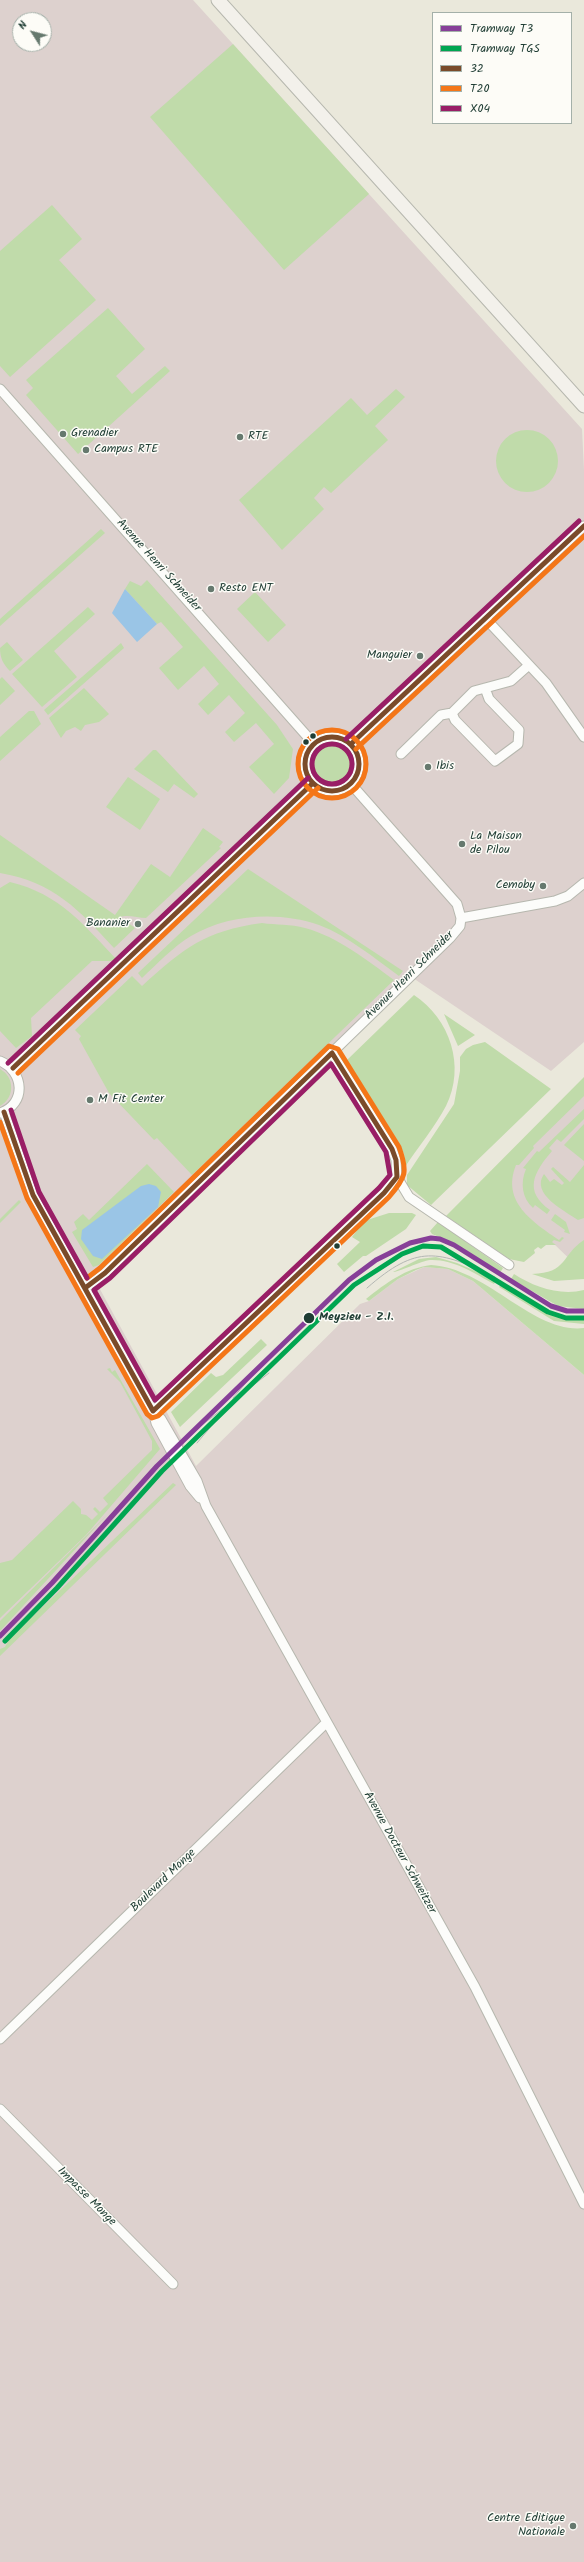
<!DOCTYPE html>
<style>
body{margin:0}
#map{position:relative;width:584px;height:2562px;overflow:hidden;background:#eae8db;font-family:Kalam,sans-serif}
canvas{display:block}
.legend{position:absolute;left:432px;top:12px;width:140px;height:112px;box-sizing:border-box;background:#fdfcf7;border:1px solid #a4b0a9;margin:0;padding:5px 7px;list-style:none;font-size:12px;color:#1f3d34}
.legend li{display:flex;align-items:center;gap:8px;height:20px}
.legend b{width:20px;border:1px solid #a4b0a9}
.north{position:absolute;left:12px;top:12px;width:40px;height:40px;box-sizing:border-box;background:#fdfcf7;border:1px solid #a4b0a9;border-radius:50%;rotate:306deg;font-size:11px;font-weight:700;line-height:16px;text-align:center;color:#1f3d34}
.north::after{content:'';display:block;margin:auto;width:14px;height:18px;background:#66796e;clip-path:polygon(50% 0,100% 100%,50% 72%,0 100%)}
</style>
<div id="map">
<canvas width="584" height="2562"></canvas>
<ul class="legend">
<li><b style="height:5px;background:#873f98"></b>Tramway T3</li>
<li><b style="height:5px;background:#00a651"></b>Tramway TGS</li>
<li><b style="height:5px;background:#7a4b2a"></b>32</li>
<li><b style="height:5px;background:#f47618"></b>T20</li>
<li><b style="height:5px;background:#991e66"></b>X04</li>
</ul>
<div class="north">N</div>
</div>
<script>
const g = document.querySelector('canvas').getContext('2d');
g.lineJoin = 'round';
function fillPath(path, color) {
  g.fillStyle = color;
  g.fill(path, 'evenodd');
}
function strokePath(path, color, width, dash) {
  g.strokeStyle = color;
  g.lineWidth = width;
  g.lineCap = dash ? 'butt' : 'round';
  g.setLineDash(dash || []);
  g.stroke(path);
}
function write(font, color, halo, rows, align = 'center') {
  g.font = font + ' Kalam,sans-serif';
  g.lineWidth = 3;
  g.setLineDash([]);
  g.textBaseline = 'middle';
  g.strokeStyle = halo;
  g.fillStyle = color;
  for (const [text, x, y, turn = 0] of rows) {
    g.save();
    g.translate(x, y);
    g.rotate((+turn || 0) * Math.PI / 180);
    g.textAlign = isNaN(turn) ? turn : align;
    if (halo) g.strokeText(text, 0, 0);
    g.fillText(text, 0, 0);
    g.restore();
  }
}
fillPath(new Path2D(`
 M0 0H193L582 429 584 470V1042L551 1071 410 976 95 1280 196 1466 360 1304 369 1301 398 1279 424 1267 448 1269 473 1281 584 1375V2562H0ZM20 20H44V44H20Z
 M584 1088V1269L582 1271 554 1244 481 1193Z`), '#ddd1ce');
fillPath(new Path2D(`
 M233 44 369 194 284 270 150 117Z
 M52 205 82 239 59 260 96 300 10 377 0 366V251Z
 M108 308 145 349 116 376 132 394 165 366 170 371 78 454 26 395 33 388 26 380Z
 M396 389 405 397 375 426 388 440 331 493 324 487 314 498 324 509 282 550 239 500 351 398 367 415Z
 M496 461a31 31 0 1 1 62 0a31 31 0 1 1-62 0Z
 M101 529 105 533 0 626V619Z
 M147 580 277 725 293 749 289 778 274 794 249 767 274 744 256 723 234 742 225 732 245 713 229 695 208 715 198 704 219 684 204 666 178 690 159 668 183 647 161 622 157 624 125 589 130 581 141 586Z
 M255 592 286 625 268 642 237 609Z
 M88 607 95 614 54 651 77 677 42 707 12 674Z
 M7 642 23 660 10 671C3 664 0 658 0 648Z
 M121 643 124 648 48 715 44 710Z
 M2 677 15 691 0 705V679Z
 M84 688 109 714 99 722 85 725 81 731 75 727 66 731 61 738 49 718Z
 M29 711H34L41 724 0 761V737Z
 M312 763a20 20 0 1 1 40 0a20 20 0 1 1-40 0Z
 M153 750H156L198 794 194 798 174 784 168 792 134 769Z
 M128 777 160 799 140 830 106 807Z
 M203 828 223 842 219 847 221 848 146 918C138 918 128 914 120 917L135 928 114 948C79 910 54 882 0 873V835L115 915 151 864 170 877Z
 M248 869 403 971 399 976C374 958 348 936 319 925 279 911 228 914 191 936 173 947 158 963 142 978L138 973Z
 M10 882C60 894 84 925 118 961H92L31 1018 32 1036 16 1048 0 1031V888Z
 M262 923C276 925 291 924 305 928 338 937 367 960 394 980L192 1175 157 1138 154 1140 109 1093 79 1039 81 1036 75 1030 132 976 142 986C184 948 204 931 262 923Z
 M414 995C450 1019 466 1066 446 1106 435 1127 418 1147 405 1167L404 1154 399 1143 347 1060Z
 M444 1014 475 1035 458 1046Z
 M485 1042 551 1089 431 1205 407 1185V1175L454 1104 460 1071V1057L466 1049 473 1045Z
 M0 1069C15 1077 15 1098 0 1106Z
 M584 1077V1096L533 1146 534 1148 519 1165H516C501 1202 533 1222 559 1240L562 1237 564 1238 560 1242 554 1240 552 1242 556 1245H546L541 1249 538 1247 534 1250 535 1253 524 1262 509 1259 446 1216Z
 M584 1109V1119L561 1142 557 1139 549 1148 552 1151C534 1172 523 1191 550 1210L547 1214 535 1205 533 1208C522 1198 520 1183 526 1169L523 1168 537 1151 539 1152Z
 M584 1124V1161L564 1145Z
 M147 1164 174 1192 99 1265 93 1267 72 1232 77 1229 74 1222 83 1214 89 1220Z
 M584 1165V1218L578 1220C565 1211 530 1194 544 1174L550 1182 554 1179 562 1185 564 1183 551 1169 553 1167 570 1182Z
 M19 1200 21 1202 0 1223V1219Z
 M389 1213H412L416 1215 406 1229 366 1256H363L344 1272 337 1264 360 1242 352 1237 364 1221Z
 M555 1214 566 1222 570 1234 564 1232 565 1230 551 1220Z
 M438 1222 503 1268 500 1273 451 1242 432 1234 430 1231Z
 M584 1240V1279L554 1281 532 1274C568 1273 561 1255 584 1240Z
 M436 1257 457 1263 496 1280 494 1284C474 1273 453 1259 430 1260 421 1261 396 1273 393 1272L419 1259Z
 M431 1265C487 1268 533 1334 584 1328V1375L473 1281 448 1269 424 1267 416 1270 398 1279 369 1301 366 1299C386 1283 406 1268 431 1265Z
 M514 1274C534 1287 560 1296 584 1290V1309L558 1306 511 1279Z
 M502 1283C527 1299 552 1322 584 1319V1324L554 1321 499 1287Z
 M261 1339 267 1345 180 1427 171 1412 211 1373 216 1377 223 1375Z
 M110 1368 112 1372 115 1370 160 1449 86 1535 0 1618V1563L12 1560 73 1501 81 1509V1514L86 1515 92 1520 98 1514 93 1509 95 1507 100 1512 108 1504 103 1498 152 1450V1441L120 1382 107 1369Z
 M173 1483 176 1485 0 1656V1649L5 1647 10 1638Z
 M106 1516 0 1631V1621Z`), '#c0dbaa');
fillPath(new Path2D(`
 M125 589 157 624 137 642 112 613Z
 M149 1184 156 1186 161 1192 158 1207 102 1259 93 1256 81 1239 82 1230 141 1186Z`), '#9ac5e6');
const street = new Path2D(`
 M0 389 314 744
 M485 618 546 683 584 737
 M452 713 455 720 495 761 518 744 519 730 489 699 485 688
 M305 764a27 27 0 1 1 54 0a27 27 0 1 1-54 0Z
 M351 744 584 526
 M401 754 441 715 452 713 474 691 511 681 529 665
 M461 918 555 901 568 896 584 883
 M0 1061C24 1071 27 1104 0 1113
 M13 1068 313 783
 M4 1112 33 1195 153 1411 156 1423 190 1486 200 1498
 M397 1177 409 1197 509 1265
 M85 1288 105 1273 450 938 460 926 461 918 457 904 351 784
 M153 1411 161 1419 197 1481 206 1506 475 1987 584 2204
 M153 1411 384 1193 397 1177 396 1160 392 1149 332 1053
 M0 2039 326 1723
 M0 2109 173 2284`);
const secondary = new Path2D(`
 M218 0 584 406`);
strokePath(street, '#b6b7ae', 11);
strokePath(secondary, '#b6b7ae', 15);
strokePath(street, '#fcfcfa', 9);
strokePath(secondary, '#f3f1eb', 13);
strokePath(new Path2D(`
 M367 1288C417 1244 438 1250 495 1277
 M233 1398 261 1365
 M189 1435 269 1373
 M197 1443 225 1410`), '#b3b6b3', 1);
strokePath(new Path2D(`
 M305 764a27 27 0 1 1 54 0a27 27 0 1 1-54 0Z
 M351 744 584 526
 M13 1068 313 783
 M4 1112 33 1195 153 1411 384 1193 397 1177 396 1160 392 1149 332 1053 105 1273 85 1288`), '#7a4b2a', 5);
strokePath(new Path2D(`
 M298 764a34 34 0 1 1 68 0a34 34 0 1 1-68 0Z
 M356 749 584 536
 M18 1073 318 788
 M0 1122 27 1198 147 1414 152 1418 158 1416 389 1197C406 1177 408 1172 399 1147L338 1049 329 1046 100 1268 87 1278`), '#f47618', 5);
strokePath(new Path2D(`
 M346 739 579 521
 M312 764a20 20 0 1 1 40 0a20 20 0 1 1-40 0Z
 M8 1063 308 778
 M331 1064 386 1152 390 1175 379 1188 155 1400 94 1290 110 1278Z
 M11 1110 39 1192 87 1278`), '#991e66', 5);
strokePath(new Path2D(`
 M0 1636 52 1583 157 1466 349 1280 376 1260 410 1243 431 1238 440 1239 454 1245 551 1306 567 1311H584`), '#873f98', 5);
strokePath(new Path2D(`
 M5 1641 57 1588 162 1471 354 1285 402 1254 423 1246 441 1247 548 1312 566 1318H584`), '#00a651', 5);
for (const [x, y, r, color] of [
 [63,434,4,"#66796e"],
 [240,437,4,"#66796e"],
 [86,450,4,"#66796e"],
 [211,589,4,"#66796e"],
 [420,656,4,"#66796e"],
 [313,736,3.5,"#1f3d34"],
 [306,742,3.5,"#1f3d34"],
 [428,767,4,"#66796e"],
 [462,844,4,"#66796e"],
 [543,886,4,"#66796e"],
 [138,924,4,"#66796e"],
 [90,1100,4,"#66796e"],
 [337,1246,3.5,"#1f3d34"],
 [309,1318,6,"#1f3d34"],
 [573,2526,4,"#66796e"]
]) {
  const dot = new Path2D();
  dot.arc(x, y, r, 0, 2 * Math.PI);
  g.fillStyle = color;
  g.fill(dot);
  strokePath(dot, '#fdfcf7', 1.5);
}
write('12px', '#1f3d34', '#fdfcf7', [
 ["Grenadier",71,434],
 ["RTE",248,437],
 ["Campus RTE",94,450],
 ["Resto ENT",219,589],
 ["Manguier",412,656,"right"],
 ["Ibis",436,767],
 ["La Maison",470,837],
 ["de Pilou",470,851],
 ["Cemoby",535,886,"right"],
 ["Bananier",130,924,"right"],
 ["M Fit Center",98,1100],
 ["Centre Editique",565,2519,"right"],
 ["Nationale",565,2533,"right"]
], 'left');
write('12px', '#1f3d34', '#fdfcf7', [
 ["Avenue Henri Schneider",158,566,48],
 ["Avenue Henri Schneider",410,976,-45],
 ["Avenue Docteur Schweitzer",399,1853,61],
 ["Boulevard Monge",164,1881,-44],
 ["Impasse Monge",86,2197,45]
]);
write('bold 12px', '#1f3d34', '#fdfcf7', [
 ["Meyzieu - Z.I.",319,1318]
], 'left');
</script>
